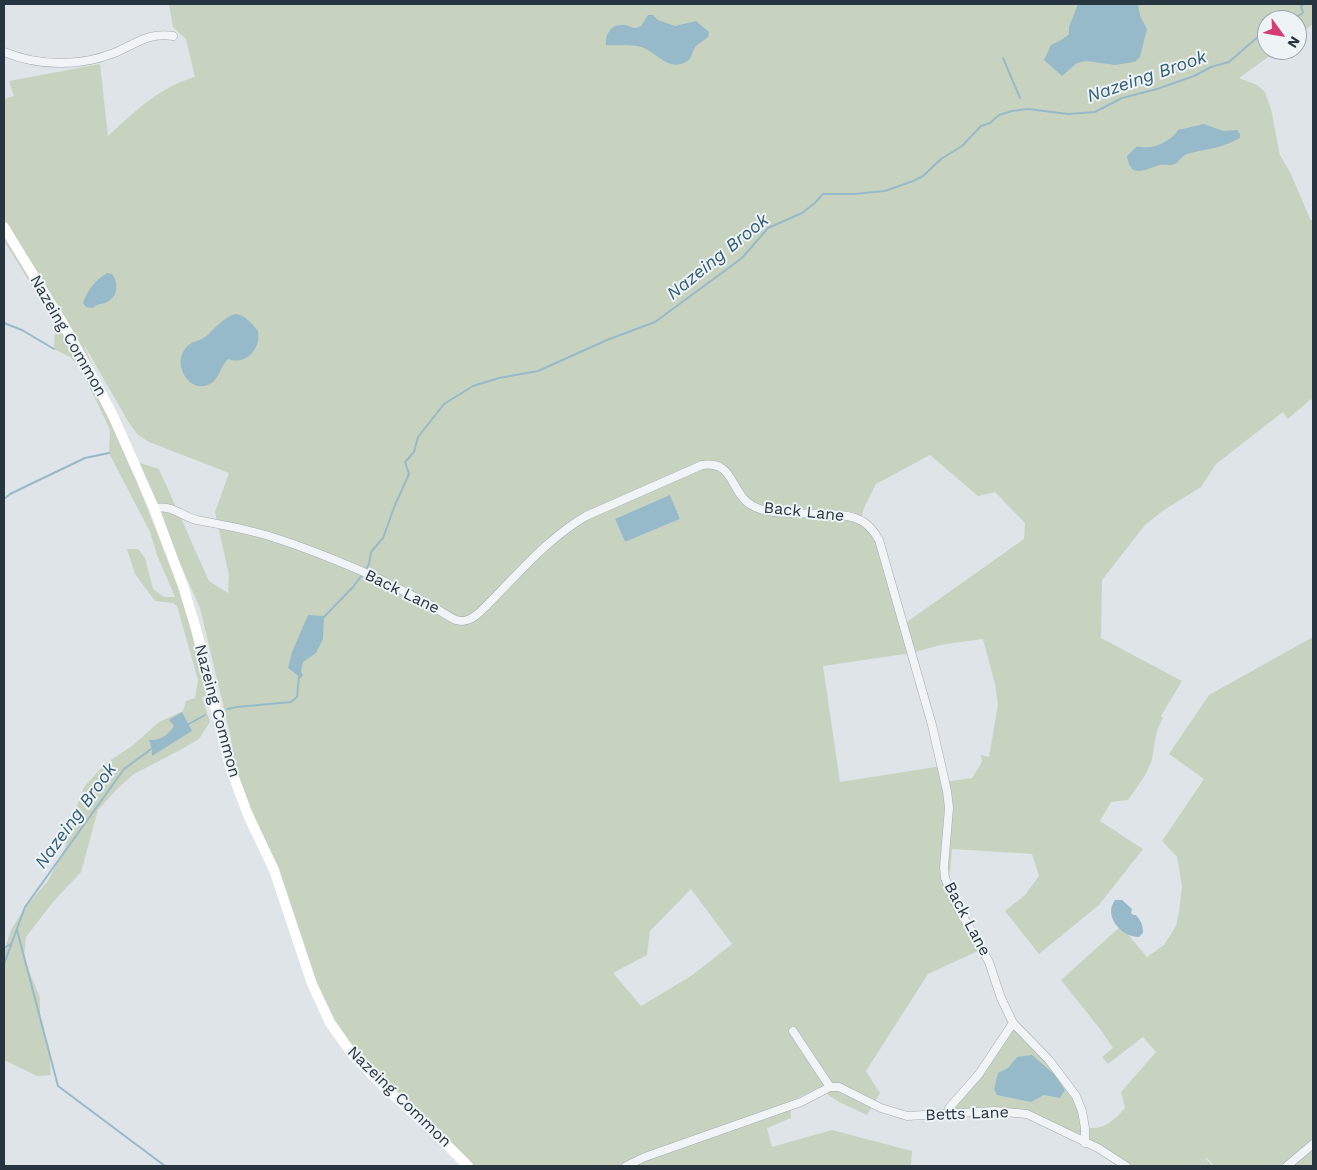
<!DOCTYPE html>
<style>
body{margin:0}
#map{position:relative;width:1317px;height:1170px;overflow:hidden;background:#dee4e8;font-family:"Work Sans",sans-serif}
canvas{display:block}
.frame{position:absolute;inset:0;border:5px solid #273540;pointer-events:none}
.north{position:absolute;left:1257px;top:10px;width:50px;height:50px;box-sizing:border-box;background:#eef3f6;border:1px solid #9ea7ad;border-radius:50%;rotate:122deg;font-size:14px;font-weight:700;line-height:20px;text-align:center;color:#273540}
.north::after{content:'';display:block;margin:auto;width:18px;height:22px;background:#d33d72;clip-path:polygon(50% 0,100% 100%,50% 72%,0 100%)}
</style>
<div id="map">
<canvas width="1317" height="1170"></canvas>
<div class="frame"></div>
<div class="north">N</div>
</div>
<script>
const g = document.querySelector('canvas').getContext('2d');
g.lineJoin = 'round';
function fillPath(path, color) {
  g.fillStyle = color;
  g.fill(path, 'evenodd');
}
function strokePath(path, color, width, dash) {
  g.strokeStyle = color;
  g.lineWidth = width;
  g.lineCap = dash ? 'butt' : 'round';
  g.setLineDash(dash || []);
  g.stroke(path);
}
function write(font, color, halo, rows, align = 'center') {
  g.font = font + ' "Work Sans",sans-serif';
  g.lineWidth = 4;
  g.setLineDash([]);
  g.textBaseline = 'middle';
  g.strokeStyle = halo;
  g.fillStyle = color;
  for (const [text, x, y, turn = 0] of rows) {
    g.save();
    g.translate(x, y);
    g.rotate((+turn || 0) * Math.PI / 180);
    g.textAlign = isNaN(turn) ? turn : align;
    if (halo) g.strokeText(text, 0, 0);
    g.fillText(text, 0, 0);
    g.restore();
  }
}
fillPath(new Path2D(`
 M169 4H1313V24L1297 36V20H1267V50H1278L1239 78 1257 85 1265 92 1271 109 1280 155 1291 174 1310 219 1313 221V403L1311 399 1288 419 1283 412 1216 464 1201 487 1164 510 1145 525 1102 580 1101 638 1182 681 1161 716 1163 718C1155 731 1155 744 1152 759 1148 774 1136 788 1128 800L1111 802 1100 821 1143 849 1099 905 1039 954 1005 911 1025 895 1039 876 1032 854 952 849 950 873 942 874 980 950 928 974 866 1071 880 1093 867 1115 839 1102 818 1088 790 1102 791 1118 767 1128 772 1147 832 1130 912 1151 911 1166H474L376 1072 356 1051 335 1020 314 977 238 778 232 753 231 738 200 608 134 461 159 469 209 581 228 593 229 575 215 512 229 473 149 442 138 435 129 423 83 343 126 444 140 490 182 596 209 695 202 697 210 722 199 739 180 750 134 774 118 788 98 810 81 872 53 902 26 937 24 958 40 998V1020L49 1047 51 1075 37 1076 4 1060V951L11 930 25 907 48 881 65 848 72 820 84 787 106 763 132 746 159 722 183 711 186 701 195 698 198 680 177 606 173 603 155 601 135 574 127 549H138L145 558 153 589 164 597H175L157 555 150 532 109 453 110 430 80 367 70 357 54 349 55 323 4 241V99L14 96 9 81 100 64 108 136C133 113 161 86 195 77L186 39 173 27ZM930 455 978 496 995 492 1025 523 1024 539 904 624 872 532 860 523 864 508 876 484ZM670 496 680 519 625 542 615 519ZM983 639 995 684 998 704 989 757 981 755 982 762 972 778 945 782 942 766 840 782 823 666 912 653 940 645ZM691 889 732 944 691 976 641 1006 613 973 647 955 650 931Z
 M1313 637V1166H1214L1207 1158 1201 1161 1206 1159 1213 1166H1126L1027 1114H941L981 1068 1014 1018 1040 1045 1070 1085 1085 1128C1105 1130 1113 1121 1125 1108L1121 1092 1156 1052 1143 1037 1108 1064 1102 1057 1113 1048 1100 1029 1061 980 1121 926 1147 957 1164 945 1176 926 1179 912 1182 886 1177 857 1162 841 1204 779 1169 754 1209 695Z`), '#c8d3bf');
fillPath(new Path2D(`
 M1078 4H1138L1140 16 1147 29 1140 57 1135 62 1115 65 1086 61 1077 63 1062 76 1044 60 1051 45 1063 39 1069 34V27Z
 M648 15H653L658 20 675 26 696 21 709 32 708 37C705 40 699 43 696 46 692 51 692 59 686 62 667 72 658 52 641 47 630 44 618 46 606 45 605 36 610 25 621 25 626 24 631 28 636 28L641 26Z
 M1204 124 1223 131 1237 130 1240 134V138C1223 148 1205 149 1187 154 1182 156 1180 161 1175 164 1170 166 1165 164 1160 165 1145 169 1130 180 1127 156L1136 147C1140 146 1144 148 1149 147 1158 147 1174 138 1178 130Z
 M107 273 112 274C119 283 118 297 107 302 101 305 97 303 93 308L86 307 83 303C87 291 96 279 107 273Z
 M235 314C246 315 251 323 258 331 261 349 246 366 228 359 221 366 220 376 213 382 192 397 174 368 183 352 190 340 196 343 205 337 215 329 222 318 235 314Z
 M670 495 680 519 625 542 615 519Z
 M308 615 324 616 323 639 316 653 303 662 301 672 303 675 301 678 288 668 292 652Z
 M182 712 192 731 152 756V749L149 740C160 741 168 735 174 726L169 720Z
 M1115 900H1122L1132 909 1131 913 1133 915H1136C1141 921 1143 925 1143 933L1139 937C1121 937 1103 916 1115 900Z
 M1032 1055 1054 1074 1065 1090 1060 1098 1044 1095 1031 1102 997 1095 994 1089 998 1073 1008 1068 1017 1057Z`), '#97baca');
strokePath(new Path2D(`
 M1310 4H1313
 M1291 20 1303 13 1301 6 1303 4
 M1003 58 1020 98
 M4 323 22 330 54 349
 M4 499 10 494 85 458 109 453
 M366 569 369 564 371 552 383 538 395 505 409 474 405 462 414 452 418 437 444 404 473 386 499 378 538 371 607 340 655 322 742 258 768 228 802 213 815 203 823 194H854L885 191 913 181 923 176 941 159 962 146 981 126 990 123 999 115 1012 111 1028 109 1068 114 1095 112 1122 98 1157 89 1194 76 1211 67 1229 62 1259 36 1267 40
 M323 618 353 587 362 575
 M227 709 237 707 291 702 297 697 299 677
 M187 725 205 715
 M17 930 58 1086 165 1166
 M4 948 11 944
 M4 964 25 907 124 769 154 747`), '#97baca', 2);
const street = new Path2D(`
 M4 52C38 66 79 67 114 53 136 44 148 32 173 36
 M154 508C174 505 180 516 197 520 222 525 247 529 272 537 307 548 341 562 375 577 393 586 412 595 430 605 438 609 447 616 456 620 466 623 473 618 480 612 514 579 545 540 586 516L702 465C729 461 730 482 743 498 748 504 756 508 763 510 790 518 843 507 865 523 872 528 875 533 879 540L932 725 947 791 949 808 944 867 945 878 957 906 989 962 1001 998 1013 1023 1049 1060 1076 1096 1082 1111 1085 1128V1143
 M793 1031 830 1087
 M949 1114V1108L979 1074 1013 1023
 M626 1166 645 1157 801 1102 830 1087H839L881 1108 907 1116 994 1111 1027 1114 1098 1148 1126 1166
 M1287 1166 1313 1144`);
strokePath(street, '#a3acb2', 9);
strokePath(street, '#f1f4f6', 8);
strokePath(new Path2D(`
 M4 227 62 322 97 385 114 418 154 508 183 586 196 629 230 767 248 815 274 870 312 984 330 1023 353 1055 380 1083 435 1133 468 1166`), '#fff', 10);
write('16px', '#273540', '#eef3f6', [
 ["Nazeing Common",68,336,60],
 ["Back Lane",804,512,6],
 ["Back Lane",402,592,26],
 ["Nazeing Common",217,711,75],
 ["Back Lane",967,919,62],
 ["Nazeing Common",399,1097,44],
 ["Betts Lane",967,1114,-2]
]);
write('italic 18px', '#2f5c75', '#eef3f6', [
 ["Nazeing Brook",1147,77,-19],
 ["Nazeing Brook",718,257,-39],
 ["Nazeing Brook",76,816,-54]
]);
</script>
